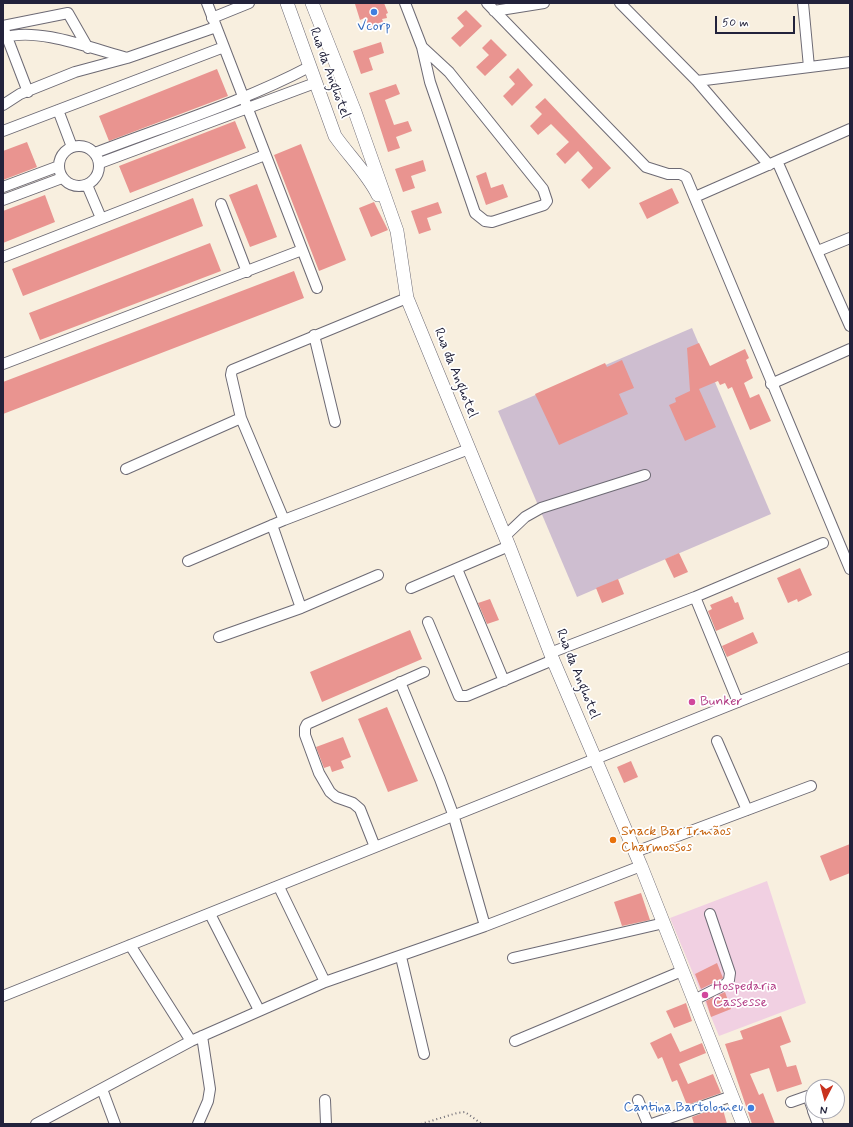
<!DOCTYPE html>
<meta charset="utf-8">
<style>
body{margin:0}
#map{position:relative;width:853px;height:1127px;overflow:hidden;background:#f8efdf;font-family:Mynerve,sans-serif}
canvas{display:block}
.frame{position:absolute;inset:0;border:4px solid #22223b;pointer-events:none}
.north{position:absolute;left:805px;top:1079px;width:40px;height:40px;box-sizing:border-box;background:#fff;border:1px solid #a7a7b1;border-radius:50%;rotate:186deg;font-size:11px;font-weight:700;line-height:16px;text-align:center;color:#22223b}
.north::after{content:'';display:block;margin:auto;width:14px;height:18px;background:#c8321e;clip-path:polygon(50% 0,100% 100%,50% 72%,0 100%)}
.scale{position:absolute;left:715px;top:16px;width:80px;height:18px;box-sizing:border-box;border:2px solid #22223b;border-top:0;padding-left:5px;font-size:12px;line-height:14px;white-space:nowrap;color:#22223b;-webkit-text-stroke:3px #fff;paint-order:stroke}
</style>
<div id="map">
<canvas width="853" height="1127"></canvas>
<div class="frame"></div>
<div class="north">N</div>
<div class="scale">50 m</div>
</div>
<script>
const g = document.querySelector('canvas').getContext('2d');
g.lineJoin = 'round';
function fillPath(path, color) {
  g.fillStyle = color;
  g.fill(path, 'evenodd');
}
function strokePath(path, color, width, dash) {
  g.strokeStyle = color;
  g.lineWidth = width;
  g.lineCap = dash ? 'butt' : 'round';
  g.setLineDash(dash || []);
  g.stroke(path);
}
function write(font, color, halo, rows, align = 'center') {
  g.font = font + ' Mynerve,sans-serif';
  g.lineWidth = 3.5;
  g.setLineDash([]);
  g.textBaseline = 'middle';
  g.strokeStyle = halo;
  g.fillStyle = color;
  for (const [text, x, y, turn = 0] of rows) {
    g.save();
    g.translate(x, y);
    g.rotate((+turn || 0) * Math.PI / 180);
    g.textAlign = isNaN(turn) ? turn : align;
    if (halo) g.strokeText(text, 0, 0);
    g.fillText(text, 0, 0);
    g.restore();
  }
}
fillPath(new Path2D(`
 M767 881 806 1003 719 1036 670 918Z`), '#f1d0e2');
fillPath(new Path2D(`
 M692 328 771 514 577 597 498 411Z`), '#cebed0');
fillPath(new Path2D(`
 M360 3H384L388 13 386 14 387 18 382 19 385 26 370 30 365 18 360 20 355 4Z
 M466 10 482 26 460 47 451 38 464 26 457 18Z
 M491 39 507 55 485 76 476 67 489 55 482 48Z
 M381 42 384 53 369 58 373 70 361 74 353 51Z
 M518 68 533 85 512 106 503 96 515 84 509 77Z
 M217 69 228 96 109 141 99 116Z
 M396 84 400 94 385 100 394 125 408 121 412 131 396 137 400 148 388 152 369 93Z
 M545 98 611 168 589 189 581 180 593 168 578 151 565 164 556 154 569 142 551 124 538 135 530 126 542 114 535 107Z
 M235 121 246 148 130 193 119 166Z
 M27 142 37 167 3 180V151Z
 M301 144 346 260 319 271 274 155Z
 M423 160 426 171 411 176 415 188 403 192 395 169Z
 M486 172 491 188 503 184 508 197 486 205 476 176Z
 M257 184 277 237 250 247 229 195Z
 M672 188 679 203 647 219 639 203Z
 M45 195 55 222 3 243V211Z
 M193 198 203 226 23 296 12 269Z
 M374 202 388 230 371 237 359 208Z
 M438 202 442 213 427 218 431 230 419 234 411 211Z
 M210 243 221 271 40 340 29 313Z
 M294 271 304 298 3 414V382Z
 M699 343 710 366 745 349 749 358 746 360 753 378 744 383 750 398 759 394 771 421 750 430 732 387 728 389 725 383 720 385 718 381 699 389 716 427 685 441 669 405 676 402 675 398 690 391 687 348Z
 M622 360 634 388 619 394 628 414 559 445 535 394 605 363 607 367Z
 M679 553 688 572 674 578 665 559Z
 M800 568 812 595 798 602 797 599 788 603 777 578Z
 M618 579 624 594 602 603 596 588Z
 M732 596 735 603 738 602 744 619 716 631 708 611 712 609 710 605Z
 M490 599 499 620 487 624 478 603Z
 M410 630 422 659 322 702 310 672Z
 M753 632 758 643 727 657 722 646Z
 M387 707 418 781 388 792 358 719Z
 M343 737 351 757 341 761 344 768 332 772 330 766 324 768 316 747Z
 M631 761 638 777 624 783 617 767Z
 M850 844V873L830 881 820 856Z
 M641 893 650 920 622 926 614 902Z
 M717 963 723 978 701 989 695 974Z
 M725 992 731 1009 711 1017 706 1001Z
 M686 1003 692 1021 674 1028 666 1011Z
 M781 1016 791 1042 780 1046 787 1067 796 1065 802 1084 777 1092 769 1068 750 1074 759 1095 763 1093 775 1124H752L725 1044 743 1039 740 1031Z
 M671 1033 680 1052 702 1043 706 1053 679 1064 688 1084 713 1074 721 1093 687 1105 677 1080 672 1082 662 1057 658 1059 650 1043Z
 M722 1106 727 1124H694L692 1117Z`), '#e99490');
const minor = new Path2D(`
 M207 3 317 288
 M405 3 422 47 430 82 475 213 485 221 492 222 544 205 547 201 543 189 449 72 422 47
 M487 3 646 167 668 174H680L686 177 850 569
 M620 3 697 81 769 165
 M803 3 809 67
 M494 11 544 3
 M212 18 249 3
 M3 26 68 13 88 48
 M5 32 28 92
 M3 38C36 26 93 49 127 58
 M697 81 850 62
 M3 105 20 94 75 72 127 58 216 27
 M58 110 72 147
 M3 131 224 47
 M59 166a20 20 0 1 1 40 0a20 20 0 1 1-40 0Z
 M95 153C165 126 243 102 309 67
 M777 161 850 326
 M100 163 315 83
 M87 185 101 218
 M3 187 59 166
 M695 197 850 129
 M3 200 62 178
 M221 204 247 272
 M818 251 850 238
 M3 257 265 155
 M314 335 335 422
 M3 364 302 250
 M771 384 850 349
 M126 469 241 418
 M284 520 241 418 231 375 232 370 407 298
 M272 525 301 608
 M505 536 525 517 541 508 645 475
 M188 561 284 520 469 449
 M457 569 504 681
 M411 588 509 546
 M695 597 738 702
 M428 622 459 696H467L553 660
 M219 637 301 608 378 575
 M550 653 695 597 823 543
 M400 682 440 779 453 814 485 926
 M717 741 747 810
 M375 847 360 809 353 803 336 797 330 792 319 773 305 735V728L307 724 424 672
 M635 852 811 786
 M279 887 325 982
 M210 914 259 1010
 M130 945 191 1041
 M401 957 424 1054
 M513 958 664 923
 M3 996 850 657
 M694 1000 726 984 729 980 730 973 710 914
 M515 1041 682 971
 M102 1089 115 1124
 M325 1100 326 1124
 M638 1100 648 1124
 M791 1102 808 1096 813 1110
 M813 1111 818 1124
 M36 1124 191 1041 325 982 485 926 641 866
 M198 1124 208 1101 210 1089 202 1036
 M652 1124 732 1096`);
const major = new Path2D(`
 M287 3 335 136C349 156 367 173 378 195
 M312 3 355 112 397 231 407 298 509 546 553 660 641 866 743 1124`);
strokePath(minor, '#6d6a74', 12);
strokePath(major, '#6d6a74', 14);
strokePath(new Path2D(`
 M421 1124 457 1113 465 1112 482 1124`), '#6d6a74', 2, [1, 3]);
strokePath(minor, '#fff', 10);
strokePath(major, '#fff', 13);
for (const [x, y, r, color] of [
 [374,12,4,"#3f7fe0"],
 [692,702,4,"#d1479c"],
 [613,840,4,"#e8710a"],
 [705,995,4,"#d1479c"],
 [751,1108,4,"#3f7fe0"]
]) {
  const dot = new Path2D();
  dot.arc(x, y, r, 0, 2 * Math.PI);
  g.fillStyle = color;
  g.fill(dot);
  strokePath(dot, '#fff', 1.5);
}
write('14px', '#366cbe', '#fff', [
 ["Vcorp",374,27],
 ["Cantina Bartolomeu",743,1108,"right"]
]);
write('14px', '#22223b', '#fff', [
 ["Rua da Anghotel",329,73,70],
 ["Rua da Anghotel",455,373,68],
 ["Rua da Anghotel",577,674,68]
]);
write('14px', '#b23c85', '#fff', [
 ["Bunker",700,702],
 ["Hospedaria",713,987],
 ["Cassesse",713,1003]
], 'left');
write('14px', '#c56008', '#fff', [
 ["Snack Bar Irmãos",621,832],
 ["Charmossos",621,848]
], 'left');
</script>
